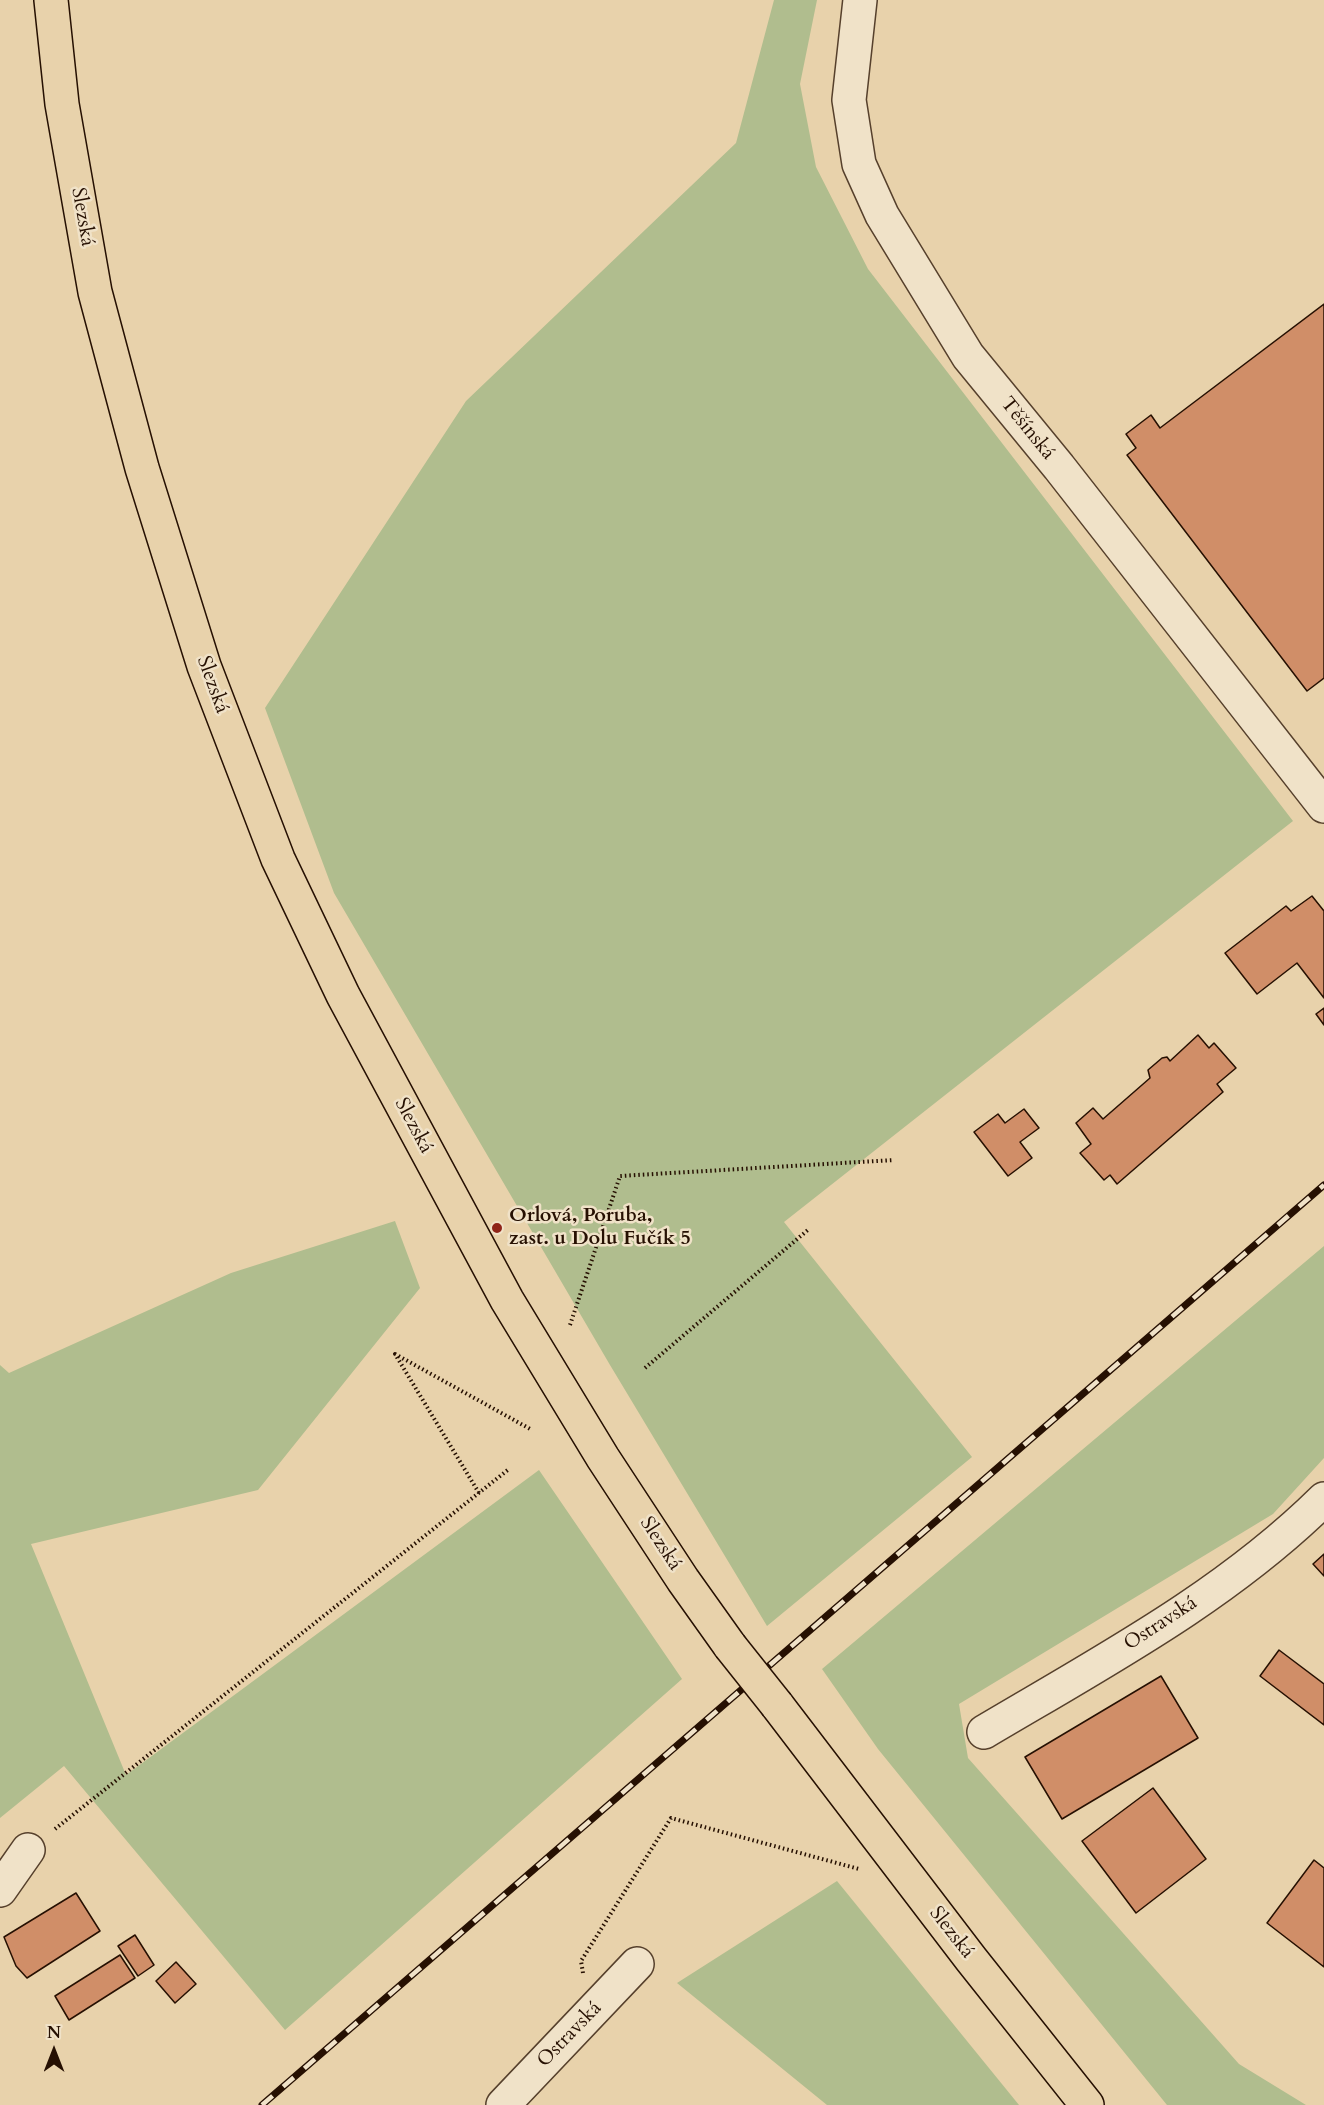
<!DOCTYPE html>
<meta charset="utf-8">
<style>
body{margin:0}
#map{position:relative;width:1324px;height:2105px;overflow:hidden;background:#e8d2ab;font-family:Cardo,serif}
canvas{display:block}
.north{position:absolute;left:24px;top:2021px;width:60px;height:60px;-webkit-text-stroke:4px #f0e2c8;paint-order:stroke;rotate:0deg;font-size:16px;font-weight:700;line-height:24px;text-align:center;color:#261002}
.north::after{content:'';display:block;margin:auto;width:21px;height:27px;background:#261002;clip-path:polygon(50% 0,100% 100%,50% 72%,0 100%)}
</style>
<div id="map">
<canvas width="1324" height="2105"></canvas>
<div class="north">N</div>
</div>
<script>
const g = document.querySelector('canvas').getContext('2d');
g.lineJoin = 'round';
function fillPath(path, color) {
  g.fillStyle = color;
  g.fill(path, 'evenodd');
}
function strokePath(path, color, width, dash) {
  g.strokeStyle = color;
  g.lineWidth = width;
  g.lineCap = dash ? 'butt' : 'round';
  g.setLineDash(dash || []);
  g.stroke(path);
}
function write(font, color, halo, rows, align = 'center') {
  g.font = font + ' Cardo,serif';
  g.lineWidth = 5;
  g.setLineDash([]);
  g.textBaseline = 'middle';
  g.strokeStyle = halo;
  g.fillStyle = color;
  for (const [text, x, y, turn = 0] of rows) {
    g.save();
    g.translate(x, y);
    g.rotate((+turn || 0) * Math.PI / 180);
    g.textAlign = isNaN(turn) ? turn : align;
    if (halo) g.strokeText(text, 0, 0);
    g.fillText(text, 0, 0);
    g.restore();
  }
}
fillPath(new Path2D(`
 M774 0H817L800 84 816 167 868 269 1293 821 784 1222 972 1457 767 1626 610 1365 334 893 265 708 466 401 736 143Z
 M395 1221 420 1288 258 1490 31 1544 126 1775 539 1470 682 1679 285 2030 64 1766 0 1818V1365L9 1373 231 1273Z
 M1324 1246V1458L1273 1514 959 1704 968 1758 1239 2064 1306 2105H1167L878 1749 822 1669Z
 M837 1881 1019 2105H827L677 1983Z`), '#b0bd8e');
const building = new Path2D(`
 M1324 304V678L1307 691 1127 455 1136 448 1126 434 1151 415 1160 428Z
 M1312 896 1324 911V998L1297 963 1257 994 1225 953 1286 906 1291 911Z
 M1324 1008V1025L1316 1014Z
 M1198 1035 1209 1048 1214 1043 1236 1068 1217 1084 1223 1092 1117 1184 1110 1175 1104 1180 1080 1153 1091 1144 1076 1123 1093 1108 1103 1119 1150 1078 1148 1070 1162 1058 1167 1057 1170 1061Z
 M1024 1109 1039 1128 1020 1142 1032 1158 1008 1176 974 1132 998 1114 1005 1123Z
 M1324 1554V1576L1313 1564Z
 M1279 1650 1324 1684V1725L1260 1676Z
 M1161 1676 1198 1738 1062 1819 1025 1757Z
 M1153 1788 1206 1859 1136 1913 1082 1841Z
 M1314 1860 1324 1868V1967L1267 1923Z
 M76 1893 100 1931 27 1978 16 1966 4 1937Z
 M135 1935 154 1965 138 1976 118 1946Z
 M120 1955 135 1978 69 2020 55 1996Z
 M176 1962 196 1984 175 2003 156 1981Z`);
fillPath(building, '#d08e68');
strokePath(building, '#261002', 1.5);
const minor = new Path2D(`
 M860 0 849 100 859 164 882 215 968 356 1059 467 1324 806
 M984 1732C1102 1662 1226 1596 1324 1499
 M0 1890 28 1850
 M503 2105 637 1964`);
const major = new Path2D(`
 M51 0 62 104 95 292 142 468 204 666 278 859 343 995 507 1300 603 1458 683 1580 730 1646
 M777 1705 971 1959 1087 2105`);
strokePath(minor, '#56402c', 36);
strokePath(major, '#261002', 36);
strokePath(new Path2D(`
 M570 1325 620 1176 894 1160
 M645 1368 809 1229
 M479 1493 395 1354 532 1430
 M55 1829 509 1469
 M583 1973 581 1961 671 1818 859 1869`), '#261002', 4, [1.5, 3]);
strokePath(minor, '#f0e2c8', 33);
strokePath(major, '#e8d2ab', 33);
const rail = new Path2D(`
 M262 2105 1324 1185`);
strokePath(rail, '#261002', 7);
strokePath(rail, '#f0e2c8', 4.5, [14]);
const majorBridge = new Path2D(`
 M730 1646 777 1705`);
strokePath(majorBridge, '#261002', 36, []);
strokePath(majorBridge, '#e8d2ab', 33);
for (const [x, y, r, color] of [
 [497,1228,6,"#8f2418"]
]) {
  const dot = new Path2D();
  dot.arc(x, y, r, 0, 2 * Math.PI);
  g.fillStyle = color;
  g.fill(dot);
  strokePath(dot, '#f0e2c8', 2);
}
write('20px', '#261002', '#f0e2c8', [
 ["Slezská",82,217,80],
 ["Těšínská",1027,429,51],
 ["Slezská",212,685,70],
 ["Slezská",413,1126,62],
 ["Slezská",660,1544,57],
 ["Ostravská",1161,1624,-33],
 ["Slezská",951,1933,52],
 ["Ostravská",570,2035,-46]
]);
write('bold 20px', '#261002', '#f0e2c8', [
 ["Orlová, Poruba,",509,1216],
 ["zast. u Dolu Fučík 5",509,1239]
], 'left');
</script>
